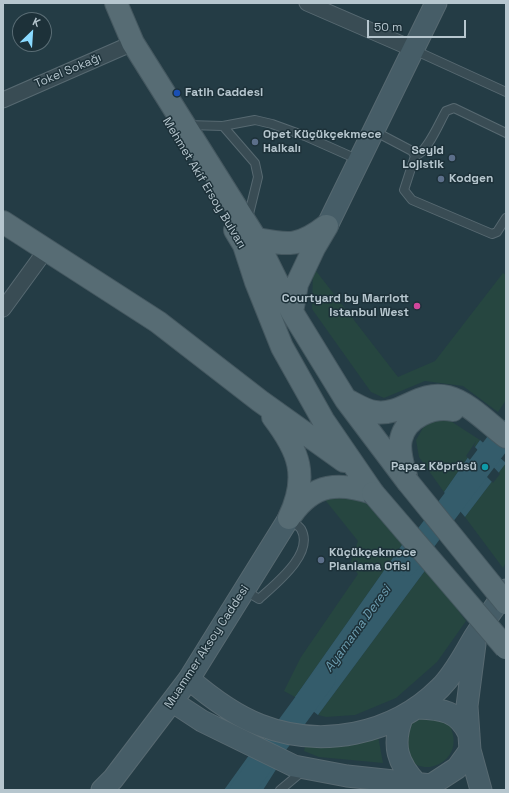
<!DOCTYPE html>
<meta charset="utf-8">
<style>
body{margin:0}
#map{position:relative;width:509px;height:793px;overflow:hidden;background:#243c45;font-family:"Space Grotesk",sans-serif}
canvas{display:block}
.frame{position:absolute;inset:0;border:4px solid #b6c6ce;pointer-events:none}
.north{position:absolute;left:12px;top:12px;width:40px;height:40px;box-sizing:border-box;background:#1d3139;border:1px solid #5a6d75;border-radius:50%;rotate:25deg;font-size:11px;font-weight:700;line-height:16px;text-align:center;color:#b6c6ce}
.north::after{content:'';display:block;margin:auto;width:14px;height:18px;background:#8adaff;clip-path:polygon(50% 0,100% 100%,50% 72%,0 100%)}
.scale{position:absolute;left:367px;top:20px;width:99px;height:18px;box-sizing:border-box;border:2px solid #b6c6ce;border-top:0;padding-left:5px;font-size:12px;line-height:14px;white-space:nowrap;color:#b6c6ce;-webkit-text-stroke:3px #1d3139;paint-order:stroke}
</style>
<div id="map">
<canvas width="509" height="793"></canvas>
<div class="frame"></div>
<div class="north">K</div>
<div class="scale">50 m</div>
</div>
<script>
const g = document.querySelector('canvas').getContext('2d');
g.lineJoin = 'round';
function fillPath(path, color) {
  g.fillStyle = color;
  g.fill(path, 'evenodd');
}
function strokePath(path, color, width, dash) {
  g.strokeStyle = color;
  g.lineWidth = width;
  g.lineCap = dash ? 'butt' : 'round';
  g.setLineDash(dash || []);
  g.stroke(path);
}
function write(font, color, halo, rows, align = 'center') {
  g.font = font + ' "Space Grotesk",sans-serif';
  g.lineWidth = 3;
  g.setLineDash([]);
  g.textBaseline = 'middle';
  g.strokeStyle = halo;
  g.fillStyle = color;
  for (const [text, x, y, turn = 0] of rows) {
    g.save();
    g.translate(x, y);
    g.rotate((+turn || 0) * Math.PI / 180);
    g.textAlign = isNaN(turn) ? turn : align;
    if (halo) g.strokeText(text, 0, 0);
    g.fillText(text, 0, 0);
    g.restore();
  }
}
fillPath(new Path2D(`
 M313 267 398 377 435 361 503 273 506 275V400L498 412 463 386 425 381 384 398 371 392 312 309Z
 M449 420 480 440 444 492 419 457 416 440 423 428 431 421Z
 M506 463V562L503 568 465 517Z
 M322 496 360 497 404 542 295 697 284 691 301 657 358 574 350 564 358 541Z
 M427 568 466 621 437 662 396 698 355 715 326 717 318 715Z
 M428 714 449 724C468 760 424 779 410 759 406 753 404 745 402 738L413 719Z
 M378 736 383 763 319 757 304 751 305 747 327 746Z`), '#264640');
fillPath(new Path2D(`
 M480 440 506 463 465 517 444 492Z
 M404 542 427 568 318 715 295 697Z
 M252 751 277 768 263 790H224Z`), '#345c6b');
fillPath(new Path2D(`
 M476 441 474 446 500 474 493 483 466 456Z`), '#243c45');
strokePath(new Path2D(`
 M406 564 506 432
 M242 790 324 678`), '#345c6b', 24);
const service = new Path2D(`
 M414 50 506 92
 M188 125 223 126 255 120 272 124 305 136 359 160
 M223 126 255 163 258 177 248 218
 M374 131 412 151 415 156
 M415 156 404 190 412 200 492 234 497 232 506 218
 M415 156C427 153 439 123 446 111L454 108 506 133
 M244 590 259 599C274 585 315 554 301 529 298 525 293 522 289 519
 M280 790 304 770`);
const minor = new Path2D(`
 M307 3 413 49
 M3 100 133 43
 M3 309 46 250`);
const secondary = new Path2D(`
 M327 226 436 3
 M475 644 467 706 470 750 481 790
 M189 679C210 697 234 715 260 725 321 749 393 735 440 688 455 673 464 654 475 636 485 620 496 606 506 590
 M173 702 202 721 294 766 347 776 431 785 457 768 470 750
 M418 708C442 709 458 711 469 734
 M402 718C392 745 397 763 417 784
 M102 790 113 779 189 679 289 518`);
const primary = new Path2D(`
 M116 3 133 43 256 239 292 312 346 400 407 481
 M3 222 158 322 260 401 344 461
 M235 230 244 245 256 282 282 347 323 420 373 493
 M256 239C289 245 299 247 326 226
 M292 312 297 284 314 248 327 226
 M347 400C355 404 366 411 375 412 403 416 418 390 448 397 468 402 490 425 506 437
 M273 417C299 451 309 476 289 518
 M406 476C403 465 398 451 401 439 406 417 433 406 453 410
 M292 514C314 483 339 482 373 493`);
strokePath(service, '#576971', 10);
strokePath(minor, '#576971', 17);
strokePath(secondary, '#576971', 23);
strokePath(primary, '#455860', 24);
strokePath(service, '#394c54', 8);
strokePath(minor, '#394c54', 15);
strokePath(secondary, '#465d67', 21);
strokePath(primary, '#576c74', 22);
const primaryBridge = new Path2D(`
 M407 481 506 603
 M373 493 506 648`);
strokePath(primaryBridge, '#455860', 24, []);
strokePath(primaryBridge, '#576c74', 22);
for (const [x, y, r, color] of [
 [177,93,4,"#1a4fb4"],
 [255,142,4,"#5c6f8a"],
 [452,158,4,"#5c6f8a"],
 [441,179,4,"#5c6f8a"],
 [417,306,4,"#d1479c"],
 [485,467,4,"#0f9aa8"],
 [321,560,4,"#5c6f8a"]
]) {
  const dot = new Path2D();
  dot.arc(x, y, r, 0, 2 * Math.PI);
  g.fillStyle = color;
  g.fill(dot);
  strokePath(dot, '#1d3139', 1.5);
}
write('12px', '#b6c6ce', '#1d3139', [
 ["Tokel Sokağı",68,71,-23],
 ["Mehmet Akif Ersoy Bulvarı",204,183,59],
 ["Muammer Aksoy Caddesi",207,647,-57]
]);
write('bold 12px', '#b6c6ce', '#1d3139', [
 ["Fatih Caddesi",185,93],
 ["Opet Küçükçekmece",263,135],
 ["Halkalı",263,149],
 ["Seyid",444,151,"right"],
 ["Lojistik",444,165,"right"],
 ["Kodgen",449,179],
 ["Courtyard by Marriott",409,299,"right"],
 ["Istanbul West",409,313,"right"],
 ["Papaz Köprüsü",477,467,"right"],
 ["Küçükçekmece",329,553],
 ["Planlama Ofisi",329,567]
], 'left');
write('italic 13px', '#6c9db0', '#1d3139', [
 ["Ayamama Deresi",358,629,-54]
]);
</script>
